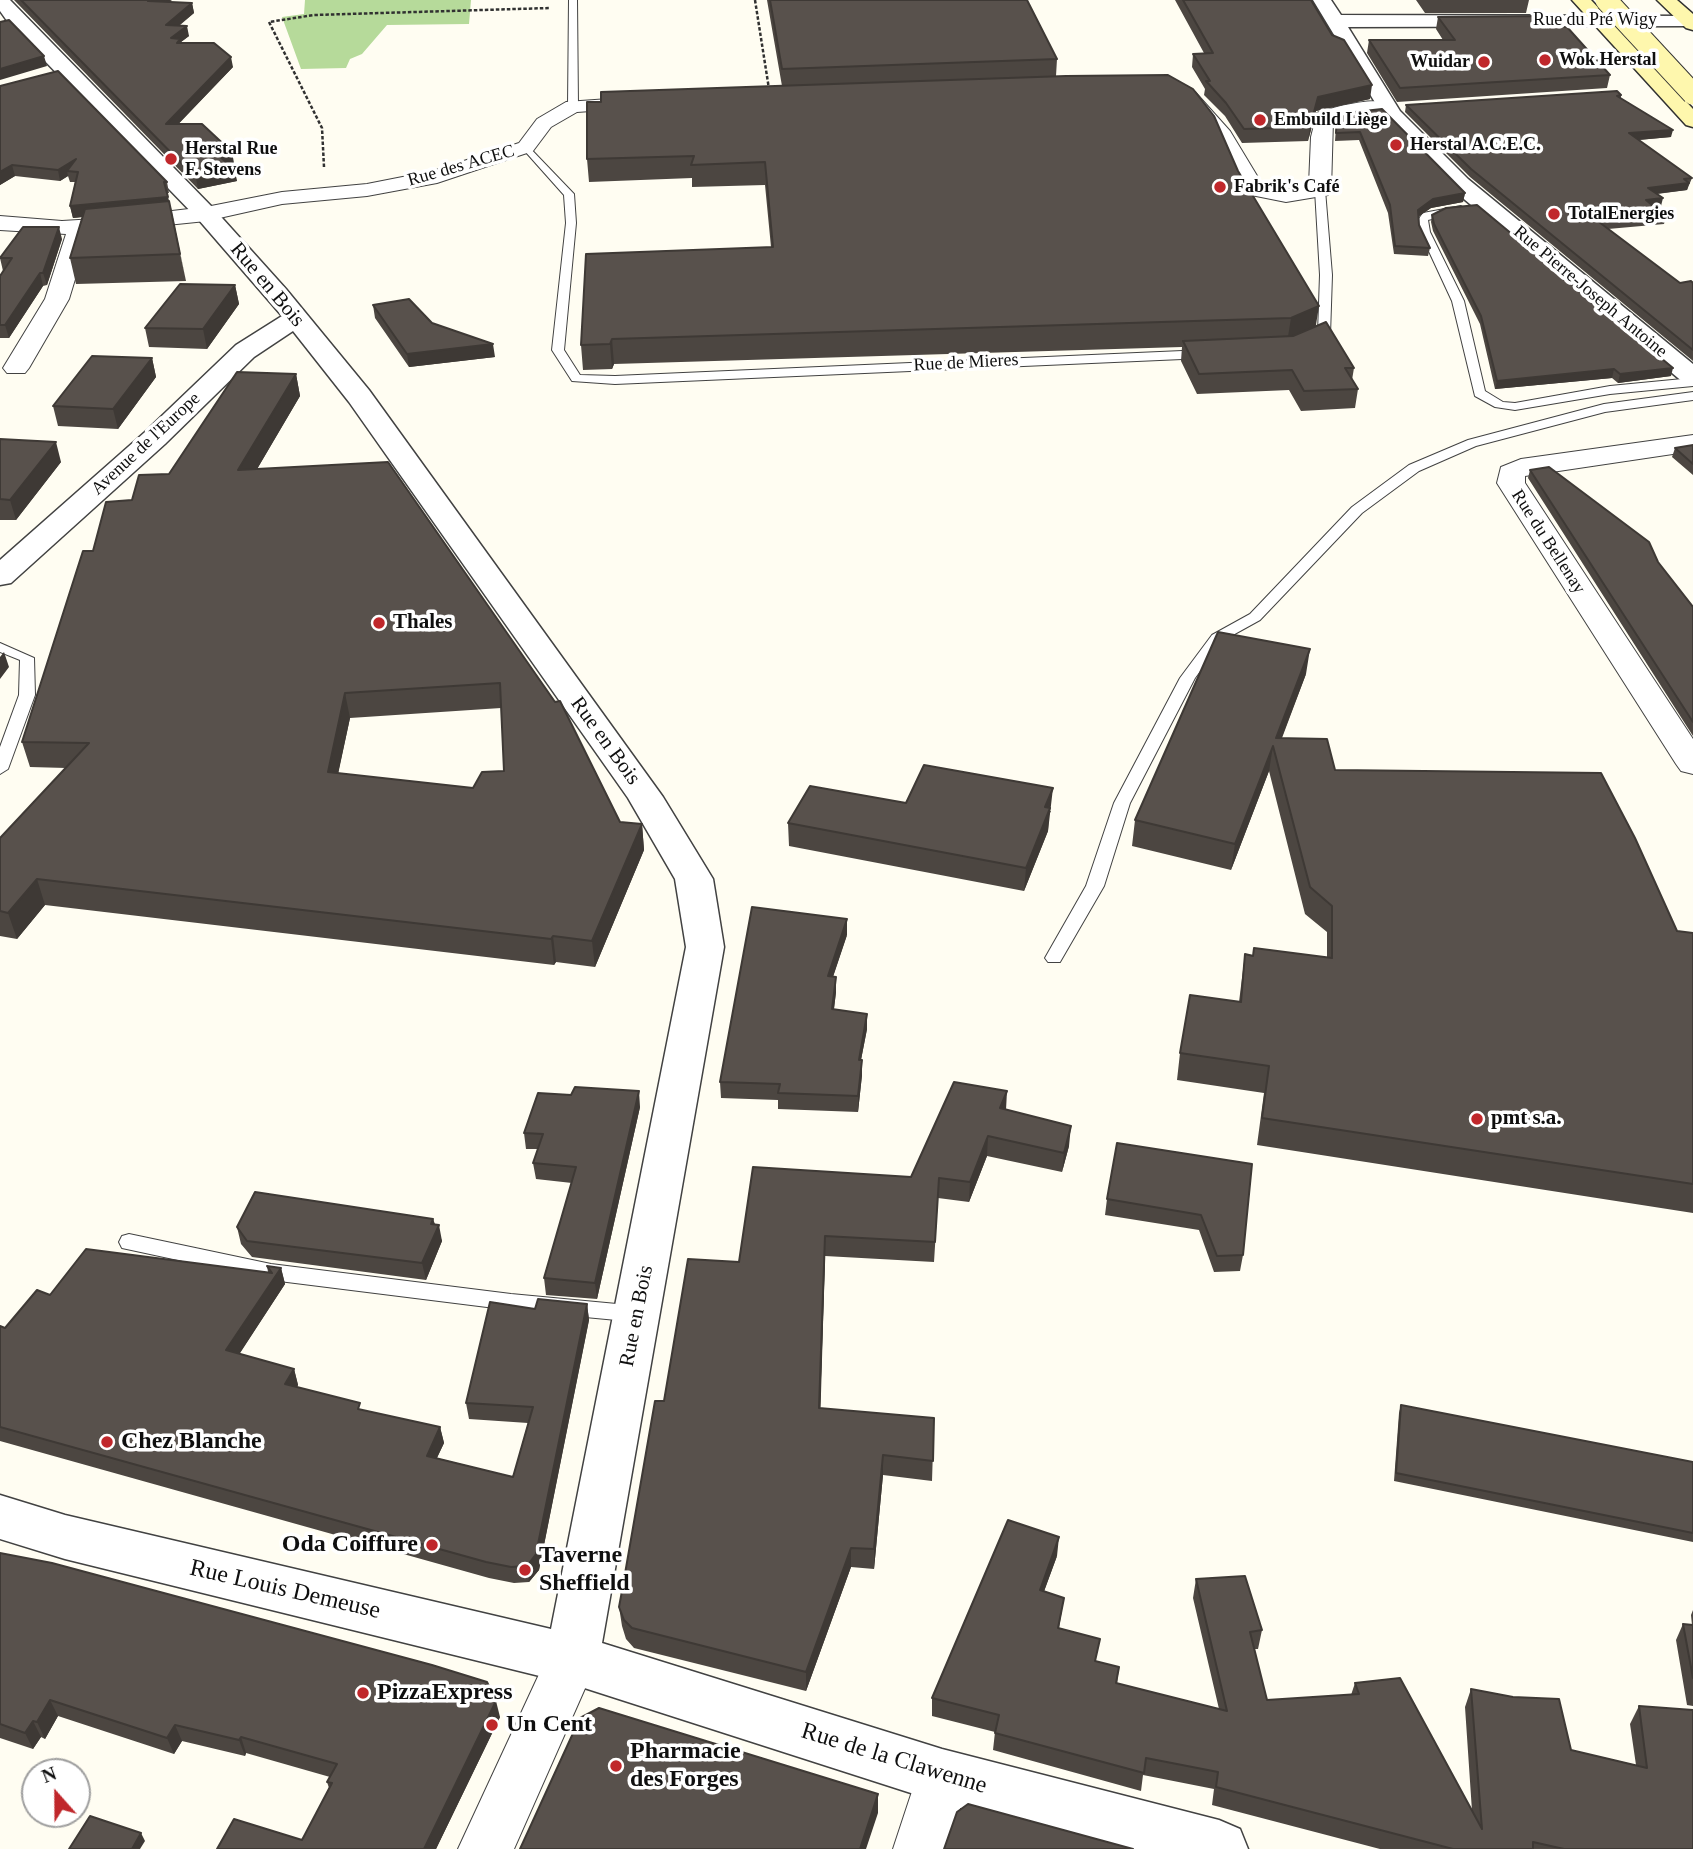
<!DOCTYPE html>
<meta charset="utf-8">
<style>
body{margin:0}
#map{position:relative;width:1693px;height:1849px;overflow:hidden;background:#fffdf2;font-family:"Times New Roman",serif}
canvas{display:block}
.north{position:absolute;left:21px;top:1758px;width:70px;height:70px;box-sizing:border-box;background:#fff;border:2px solid #9f9f9f;border-radius:50%;rotate:339deg;font-size:19px;font-weight:700;line-height:28px;text-align:center;color:#0f0f0f}
.north::after{content:'';display:block;margin:auto;width:24px;height:32px;background:#c0272b;clip-path:polygon(50% 0,100% 100%,50% 72%,0 100%)}
</style>
<div id="map">
<canvas width="1693" height="1849"></canvas>
<div class="north">N</div>
</div>
<script>
const g = document.querySelector('canvas').getContext('2d');
g.lineJoin = 'round';
function fillPath(path, color) {
  g.fillStyle = color;
  g.fill(path, 'evenodd');
}
function strokePath(path, color, width, dash) {
  g.strokeStyle = color;
  g.lineWidth = width;
  g.lineCap = dash ? 'butt' : 'round';
  g.setLineDash(dash || []);
  g.stroke(path);
}
function write(font, color, halo, rows, align = 'center') {
  g.font = font + ' "Times New Roman",serif';
  g.lineWidth = 7;
  g.setLineDash([]);
  g.textBaseline = 'middle';
  g.strokeStyle = halo;
  g.fillStyle = color;
  for (const [text, x, y, turn = 0] of rows) {
    g.save();
    g.translate(x, y);
    g.rotate((+turn || 0) * Math.PI / 180);
    g.textAlign = isNaN(turn) ? turn : align;
    if (halo) g.strokeText(text, 0, 0);
    g.fillText(text, 0, 0);
    g.restore();
  }
}
fillPath(new Path2D(`
 M305 0H471L469 24 387 25 362 54 350 59 346 68 301 69 282 17 304 14Z`), '#b6da9a');
const service = new Path2D(`
 M569 0H577L578 106 573 109 568 106Z
 M526 144 574 194 576 223 564 350 580 375 615 376 1205 350 1211 354 1205 358 615 384 572 381 552 350 566 223 564 195 523 149 521 147Z
 M1320 187 1325 190 1332 275 1330 335 1314 343 1308 339 1318 333 1320 275 1315 190Z
 M1461 206 1466 209 1465 211 1428 220 1430 232 1464 301 1485 391 1503 402 1515 403 1610 386 1693 378V386L1610 394 1515 410 1495 407 1475 396 1452 301 1420 232 1418 220 1423 213Z
 M1693 392V400L1605 412 1476 446 1419 471 1362 513 1260 620 1222 641 1195 678 1130 803 1104 886 1060 962H1048L1045 958 1086 886 1114 803 1180 678 1212 635 1250 614 1352 507 1409 465 1468 440 1604 404Z
 M0 643 34 658 35 695 8 769 0 774V747L19 695 20 660 0 652Z
 M129 1234 271 1264 511 1294 638 1306 646 1308 649 1314 646 1320 638 1322 511 1310 271 1280 122 1248 119 1242 122 1236Z`);
const minor = new Path2D(`
 M1188 90 1195 92 1230 131 1262 184 1286 190 1309 185 1311 137 1317 113C1334 107 1384 93 1397 108 1387 119 1350 114 1333 120L1331 190 1328 195 1286 202 1246 194 1214 138 1178 96Z
 M638 97 645 99 648 103 645 107 577 112 551 127 533 151 437 183 367 196 282 204 206 221 89 233 69 299 29 368 25 373H7L3 368 45 299 66 234 0 230V216L62 221 112 218 206 207 282 192 367 184 433 171 519 143 537 119 566 102Z
 M1693 435V451L1525 476V483L1693 739V774L1681 771 1676 764 1497 483 1501 467 1521 459Z
 M572 1635 590 1642 598 1659 514 1849H458L554 1642Z
 M942 1750 961 1758 969 1776 949 1849H893L923 1758Z`);
const tertiary = new Path2D(`
 M0 0H10L214 209 286 289 369 390 663 797 713 879 724 947 602 1643 942 1749 1219 1820 1240 1829 1248 1849H1112L942 1803 572 1684 65 1559 0 1539V1495L65 1515 551 1629 686 947 675 879 628 798 349 402 293 331 254 357 165 444 11 583 0 585V560L145 432 236 345 282 316 198 219 10 25 0 11Z
 M1313 0H1331L1341 15 1693 16V24L1688 26 1348 27 1400 111 1468 179 1693 364V385L1684 383 1452 189 1385 119Z`);
const secondary = new Path2D(`
 M1572 0H1591L1693 109V127L1686 125Z
 M1657 0H1677L1693 14V30L1686 28Z`);
strokePath(service, '#424242', 2);
strokePath(minor, '#424242', 2);
strokePath(tertiary, '#424242', 3);
strokePath(secondary, '#313131', 3);
strokePath(new Path2D(`
 M755 0 769 89
 M324 167 322 128 269 22 314 15 550 8`), '#313131', 2.5, [3.5, 2]);
fillPath(service, '#fff');
fillPath(minor, '#fff');
fillPath(tertiary, '#fff');
fillPath(secondary, '#fef7ad');
const secondaryBridge = new Path2D(`
 M1606 0 1693 94`);
strokePath(secondaryBridge, '#313131', 23, []);
strokePath(secondaryBridge, '#fef7ad', 21);
fillPath(new Path2D(`
 M14 0H172L167 2 192 3 194 13 179 26 189 36 181 42 233 67 178 124 234 163 229 164 237 181 198 189Z
 M767 0H1027L1057 59 1056 76 1316 326 1354 368 1352 380 1358 389 1355 408 1301 411 1289 390 1197 394 1181 361 1182 347 614 364 612 369 583 370 581 345 771 247 765 185 692 187V178L589 182 587 159 601 102 782 86Z
 M1175 0H1311L1370 99 1316 111 1308 141 1242 143 1225 116 1204 95 1205 89 1192 67 1193 54 1204 53Z
 M1416 0H1529L1526 13H1425Z
 M1438 17 1551 27 1610 75 1607 88 1397 102 1367 53 1369 40H1443L1436 29Z
 M0 86 167 182 169 193H167L186 281 76 284 70 258 82 217 73 218 70 206 75 182H70L68 176 60 181 15 176 0 185Z
 M1621 95V98L1671 137 1638 140 1692 178 1687 190 1657 194 1661 206 1654 207 1666 217 1664 224 1608 229 1680 283H1693V361L1470 177 1405 112 1406 105Z
 M1337 114 1465 193 1463 202 1431 208 1418 217 1419 225 1430 248 1428 256 1394 254 1388 213 1359 140 1335 141Z
 M1432 215 1671 376 1618 383 1612 378 1495 389 1480 324 1433 231 1431 222Z
 M62 239 47 285 43 286 9 338H0V276L4 271H3L0 258Z
 M235 285 239 304 207 349 149 347 145 328Z
 M373 305 495 357 409 367 375 318Z
 M152 358 156 377 118 429 58 426 53 406Z
 M296 374 300 396 257 469 388 462 620 822 642 824 644 850 595 967 556 962 554 965 45 905 17 939 0 936V838L66 768 30 767 22 742 93 551 132 500 169 474ZM501 708 504 771 473 788 338 773 350 718Z
 M0 439 61 462 16 520H0Z
 M1693 445V475L1672 457 1675 448Z
 M1530 470 1658 562 1693 607V736L1528 478Z
 M1306 674 1282 738 1335 770 1677 931 1693 933V1213L1257 1145 1264 1093 1177 1080 1180 1053 1239 1002 1245 954 1253 955 1327 957V932L1305 914 1269 771 1231 870 1132 846 1135 820Z
 M906 803 1051 811 1049 815 1048 831 1024 891 789 846 788 823Z
 M847 935 833 977H836V992L834 1009 867 1029 861 1060 862 1075 858 1112 778 1109V1100L721 1098 720 1082Z
 M640 1107 597 1299 546 1295 544 1278 572 1183 536 1179 533 1163 538 1149H526L524 1133Z
 M1006 1110 1069 1146 1062 1172 987 1156 969 1202 938 1198 934 1262 825 1256 820 1408 934 1418 932 1481 883 1475 874 1569 851 1567 806 1691 634 1648 626 1639 622 1626 619 1607 664 1401 739 1262 911 1177Z
 M1252 1164 1243 1255 1240 1271 1214 1272 1199 1230 1105 1215 1107 1199Z
 M433 1219 435 1224 442 1241 426 1280 252 1257 241 1244 237 1227Z
 M267 1266 281 1268 285 1284 239 1354 294 1369 298 1385 297 1387 362 1410 440 1427 444 1443 437 1458 513 1477 528 1423 469 1419 466 1403 587 1304 589 1320 539 1570 529 1582 514 1583 489 1578 0 1441V1326L5 1328 50 1295 268 1272Z
 M1401 1405 1693 1462V1542L1394 1481 1399 1413Z
 M0 1553 500 1717 436 1849H217L302 1840 329 1788 327 1782 330 1777 246 1753 245 1756 182 1741 174 1754 58 1716 45 1739 41 1737 33 1749 0 1738Z
 M1057 1556 1044 1591 1064 1598 1059 1628 1096 1662 1119 1667 1117 1684 1219 1709 1193 1598 1196 1579 1262 1630 1258 1649H1254L1267 1700 1351 1695 1355 1683 1472 1811 1465 1707 1471 1689 1571 1750 1636 1765 1630 1724 1639 1706 1693 1849H1380L1212 1805 1214 1789 1143 1775 1141 1791 993 1750 995 1732 932 1716V1698Z
 M1693 1610V1706L1687 1705 1676 1640 1683 1624 1692 1625 1691 1615Z`), '#4c4641');
fillPath(new Path2D(`
 M150 0H172L150 11 148 1Z
 M192 3 194 13 168 34 166 25Z
 M187 26 189 36 181 42 182 49 171 38Z
 M44 56 47 66 0 80V69Z
 M231 57 233 67 168 135 166 124Z
 M1372 85 1370 99 1316 111 1308 141 1310 127 1318 97Z
 M1673 130 1671 137 1627 141 1629 133Z
 M232 152 234 163 220 165 218 155Z
 M76 159 67 171 68 176 60 181 58 170Z
 M12 165 15 176 0 185V172Z
 M235 170 237 181 198 189 196 178Z
 M1689 183 1687 190 1646 195 1648 188Z
 M1465 193 1463 202 1431 208 1416 218 1418 210 1433 199Z
 M168 197 186 281 171 208 73 218 70 206Z
 M1663 198 1661 206 1644 208 1646 200Z
 M59 227 62 239 47 285 43 273Z
 M40 273 43 286 9 338 5 325Z
 M235 285 239 304 207 349 203 329Z
 M1319 306 1315 331 1287 343 1291 318Z
 M612 339 614 364 612 369 610 344Z
 M493 344 495 357 409 367 407 354Z
 M152 358 156 377 118 429 113 409Z
 M1673 368 1671 376 1618 383 1620 374Z
 M1614 369 1612 378 1495 389 1497 381Z
 M296 374 300 396 243 493 238 470Z
 M56 442 61 462 16 520 10 500Z
 M1310 649 1306 674 1275 755 1276 738Z
 M4 652 9 667 0 679V657Z
 M345 693 350 718 333 798 328 772Z
 M1273 746 1269 771 1231 870 1235 844Z
 M1053 788 1048 831 1024 891 1026 868 1045 807Z
 M642 824 644 850 595 967 592 941Z
 M37 879 45 905 17 939 8 913Z
 M847 919V935L828 991V976Z
 M553 936 556 962 554 965 551 939Z
 M836 977V992L832 1024V1009Z
 M867 1014V1029L858 1075 859 1060Z
 M862 1060V1075L858 1112V1096Z
 M639 1091 640 1107 597 1299 595 1283Z
 M1007 1091 1006 1110 1000 1108Z
 M1071 1126 1069 1146 1062 1172 1064 1153Z
 M988 1136 987 1156 969 1202 970 1182Z
 M433 1219 436 1231 439 1225 442 1241 426 1280 422 1263Z
 M825 1236V1256L820 1428 819 1408Z
 M281 1268 285 1284 231 1367 226 1350Z
 M587 1304 589 1320 539 1570 529 1582 527 1566Z
 M294 1369 298 1385 289 1400 285 1384Z
 M440 1427 444 1443 430 1472 427 1456Z
 M883 1455V1475L874 1569V1549Z
 M1059 1537 1057 1556 1038 1608 1040 1590Z
 M851 1548V1567L806 1691V1672Z
 M50 1700 58 1716 45 1739 37 1722Z
 M496 1701 500 1717 436 1849H424Z
 M33 1721 41 1737 33 1749 25 1733Z
 M175 1725 182 1741 174 1754 167 1738Z
 M241 1737 246 1753 245 1756 239 1740Z
 M878 1794V1813L866 1849H860Z
 M141 1833 145 1841 140 1849H132Z`), '#3e3935');
const building = new Path2D(`
 M21 0H150L148 1 192 3 166 25 187 26 171 38 180 39 177 43H214L231 57 166 124H202L232 152 218 155 235 170 196 178Z
 M770 0H1027L1057 59 782 69Z
 M1183 0H1311L1332 35 1344 40 1372 85 1318 97 1310 127 1244 129 1226 103 1206 81H1210L1193 54 1213 53Z
 M1542 16 1551 27H1567L1610 75 1400 88 1369 40H1455L1438 17Z
 M9 20 44 56 0 69V22Z
 M58 71 167 182H164L168 197 70 206 78 172 67 171 76 159 58 170 12 165 0 172V86Z
 M1168 75 1193 89 1214 116 1238 171 1319 306 1291 318 612 339 610 344 581 345 586 254 773 247 765 162 691 165 694 156 587 159V102H601V92L1066 76Z
 M1617 91 1621 95 1617 96 1673 130 1629 133 1692 178 1684 179 1689 183 1648 188 1663 198 1646 200 1666 217 1599 222 1680 283 1691 281 1693 283V350L1471 169 1406 105Z
 M1382 109 1465 193 1433 199 1418 210 1419 225 1430 248 1395 246 1390 205 1360 132 1336 133 1337 114Z
 M169 201 180 254 70 258 85 209Z
 M1477 205 1673 368 1620 374 1614 369 1497 381 1481 316 1434 224 1432 215 1446 208Z
 M23 227H59L43 273H40L5 325H0V276L12 258H0Z
 M180 284 235 285 203 329 145 328Z
 M409 299 432 323 493 344 407 354 373 305Z
 M1326 322 1354 368H1345L1358 389 1304 391 1292 370 1199 374 1183 341 1293 336Z
 M92 356 152 358 113 409 53 406Z
 M237 372 296 374 238 470 388 462 555 702 560 701 620 822 642 824 592 941 553 936 551 939 37 879 8 913 0 911V838L89 743 22 742 83 551H93L106 502 132 500 139 475 169 474ZM500 683 504 771 482 772 473 788 328 772 345 693Z
 M0 439 56 442 10 500 0 499Z
 M1693 445V464L1675 448Z
 M1549 467 1649 542 1658 562 1693 607V722L1530 470Z
 M1218 632 1310 649 1276 738 1327 739 1335 770 1601 773 1635 838 1677 931 1693 933V1184L1262 1118 1269 1066 1180 1053 1190 995 1241 1002 1245 954 1253 956 1254 948 1332 958V906L1310 887 1273 746 1235 844 1135 820Z
 M924 765 1053 788 1045 807 1050 808 1026 868 788 823 810 786 906 803Z
 M752 907 847 919 828 976 836 977 832 1009 867 1014 859 1060H862L858 1096 778 1093 780 1084 720 1082Z
 M954 1082 1007 1091 1000 1108 1071 1126 1064 1153 988 1136 970 1182 939 1178 935 1242 825 1236 819 1408 934 1418 933 1461 883 1455 874 1549 851 1548 806 1672 632 1628 624 1620 619 1607 622 1591 655 1401H664L688 1259 739 1262 753 1167 911 1177Z
 M575 1087 639 1091 595 1283 544 1278 576 1167 533 1163 543 1134 524 1133 538 1093 571 1095Z
 M1117 1143 1252 1164 1243 1255 1217 1256 1201 1215 1107 1199Z
 M255 1192 433 1219 431 1224 439 1225 422 1263 247 1241 237 1227Z
 M86 1249 272 1273 267 1266 281 1268 226 1350 294 1369 285 1384 360 1403 358 1409 440 1427 427 1456 513 1477 533 1407 466 1403 490 1302 535 1309 538 1299 587 1304 536 1554 527 1566 511 1567 486 1562 0 1427V1326L5 1328 37 1290 50 1295Z
 M1401 1405 1693 1462V1533L1396 1473Z
 M1008 1520 1059 1537 1040 1590 1064 1598 1058 1628 1100 1639 1095 1661 1119 1667 1116 1683 1227 1711 1196 1579 1245 1576 1262 1630 1250 1632 1267 1700 1359 1694 1355 1683 1400 1678 1482 1829 1471 1689 1513 1697 1559 1699 1571 1750 1647 1768 1639 1706 1693 1710V1849H1564L1533 1842V1849H1453L1216 1787 1218 1772 1146 1758 1144 1773 995 1733 999 1715 932 1698Z
 M0 1553 52 1563 432 1665 487 1682 496 1701 424 1849H217L234 1819 302 1840 332 1783 327 1782 337 1764 241 1737 239 1740 175 1725 167 1738 50 1700 37 1722 33 1721 25 1733 0 1724Z
 M1683 1624 1693 1625V1678Z
 M599 1708 878 1794 860 1849H520L580 1718Z
 M968 1804 1133 1849H944L957 1812Z
 M90 1816 141 1833 132 1849H69Z`);
fillPath(building, '#58514c');
strokePath(building, '#3e3935', 2);
for (const [x, y, r, color] of [
 [1545,60,7,"#c0272b"],
 [1484,62,7,"#c0272b"],
 [1260,120,7,"#c0272b"],
 [1396,145,7,"#c0272b"],
 [171,159,7,"#c0272b"],
 [1220,187,7,"#c0272b"],
 [1554,214,7,"#c0272b"],
 [379,623,7,"#c0272b"],
 [1477,1119,7,"#c0272b"],
 [107,1442,7,"#c0272b"],
 [432,1545,7,"#c0272b"],
 [525,1570,7,"#c0272b"],
 [363,1693,7,"#c0272b"],
 [492,1725,7,"#c0272b"],
 [616,1766,7,"#c0272b"]
]) {
  const dot = new Path2D();
  dot.arc(x, y, r, 0, 2 * Math.PI);
  g.fillStyle = color;
  g.fill(dot);
  strokePath(dot, '#fff', 2.5);
}
write('18px', '#0f0f0f', '#fff', [
 ["Rue du Pré Wigy",1595,20],
 ["Rue des ACEC",461,166,-16],
 ["Rue Pierre-Joseph Antoine",1590,292,40],
 ["Rue de Mieres",966,363,-3],
 ["Avenue de l'Europe",146,444,-43],
 ["Rue du Bellenay",1548,542,57]
]);
write('bold 18px', '#0f0f0f', '#fff', [
 ["Wok Herstal",1559,60],
 ["Wuidar",1470,62,"right"],
 ["Embuild Liège",1274,120],
 ["Herstal A.C.E.C.",1410,145],
 ["Herstal Rue",185,149],
 ["F. Stevens",185,170],
 ["Fabrik's Café",1234,187],
 ["TotalEnergies",1568,214]
], 'left');
write('21px', '#0f0f0f', '#fff', [
 ["Rue en Bois",267,285,50],
 ["Rue en Bois",605,741,54],
 ["Rue en Bois",637,1316,-79]
]);
write('bold 21px', '#0f0f0f', '#fff', [
 ["Thales",393,623],
 ["pmt s.a.",1491,1119]
], 'left');
write('bold 24px', '#0f0f0f', '#fff', [
 ["Chez Blanche",121,1442],
 ["Oda Coiffure",418,1545,"right"],
 ["Taverne",539,1556],
 ["Sheffield",539,1584],
 ["PizzaExpress",377,1693],
 ["Un Cent",506,1725],
 ["Pharmacie",630,1752],
 ["des Forges",630,1780]
], 'left');
write('24px', '#0f0f0f', '#fff', [
 ["Rue Louis Demeuse",285,1590,13],
 ["Rue de la Clawenne",894,1759,17]
]);
</script>
